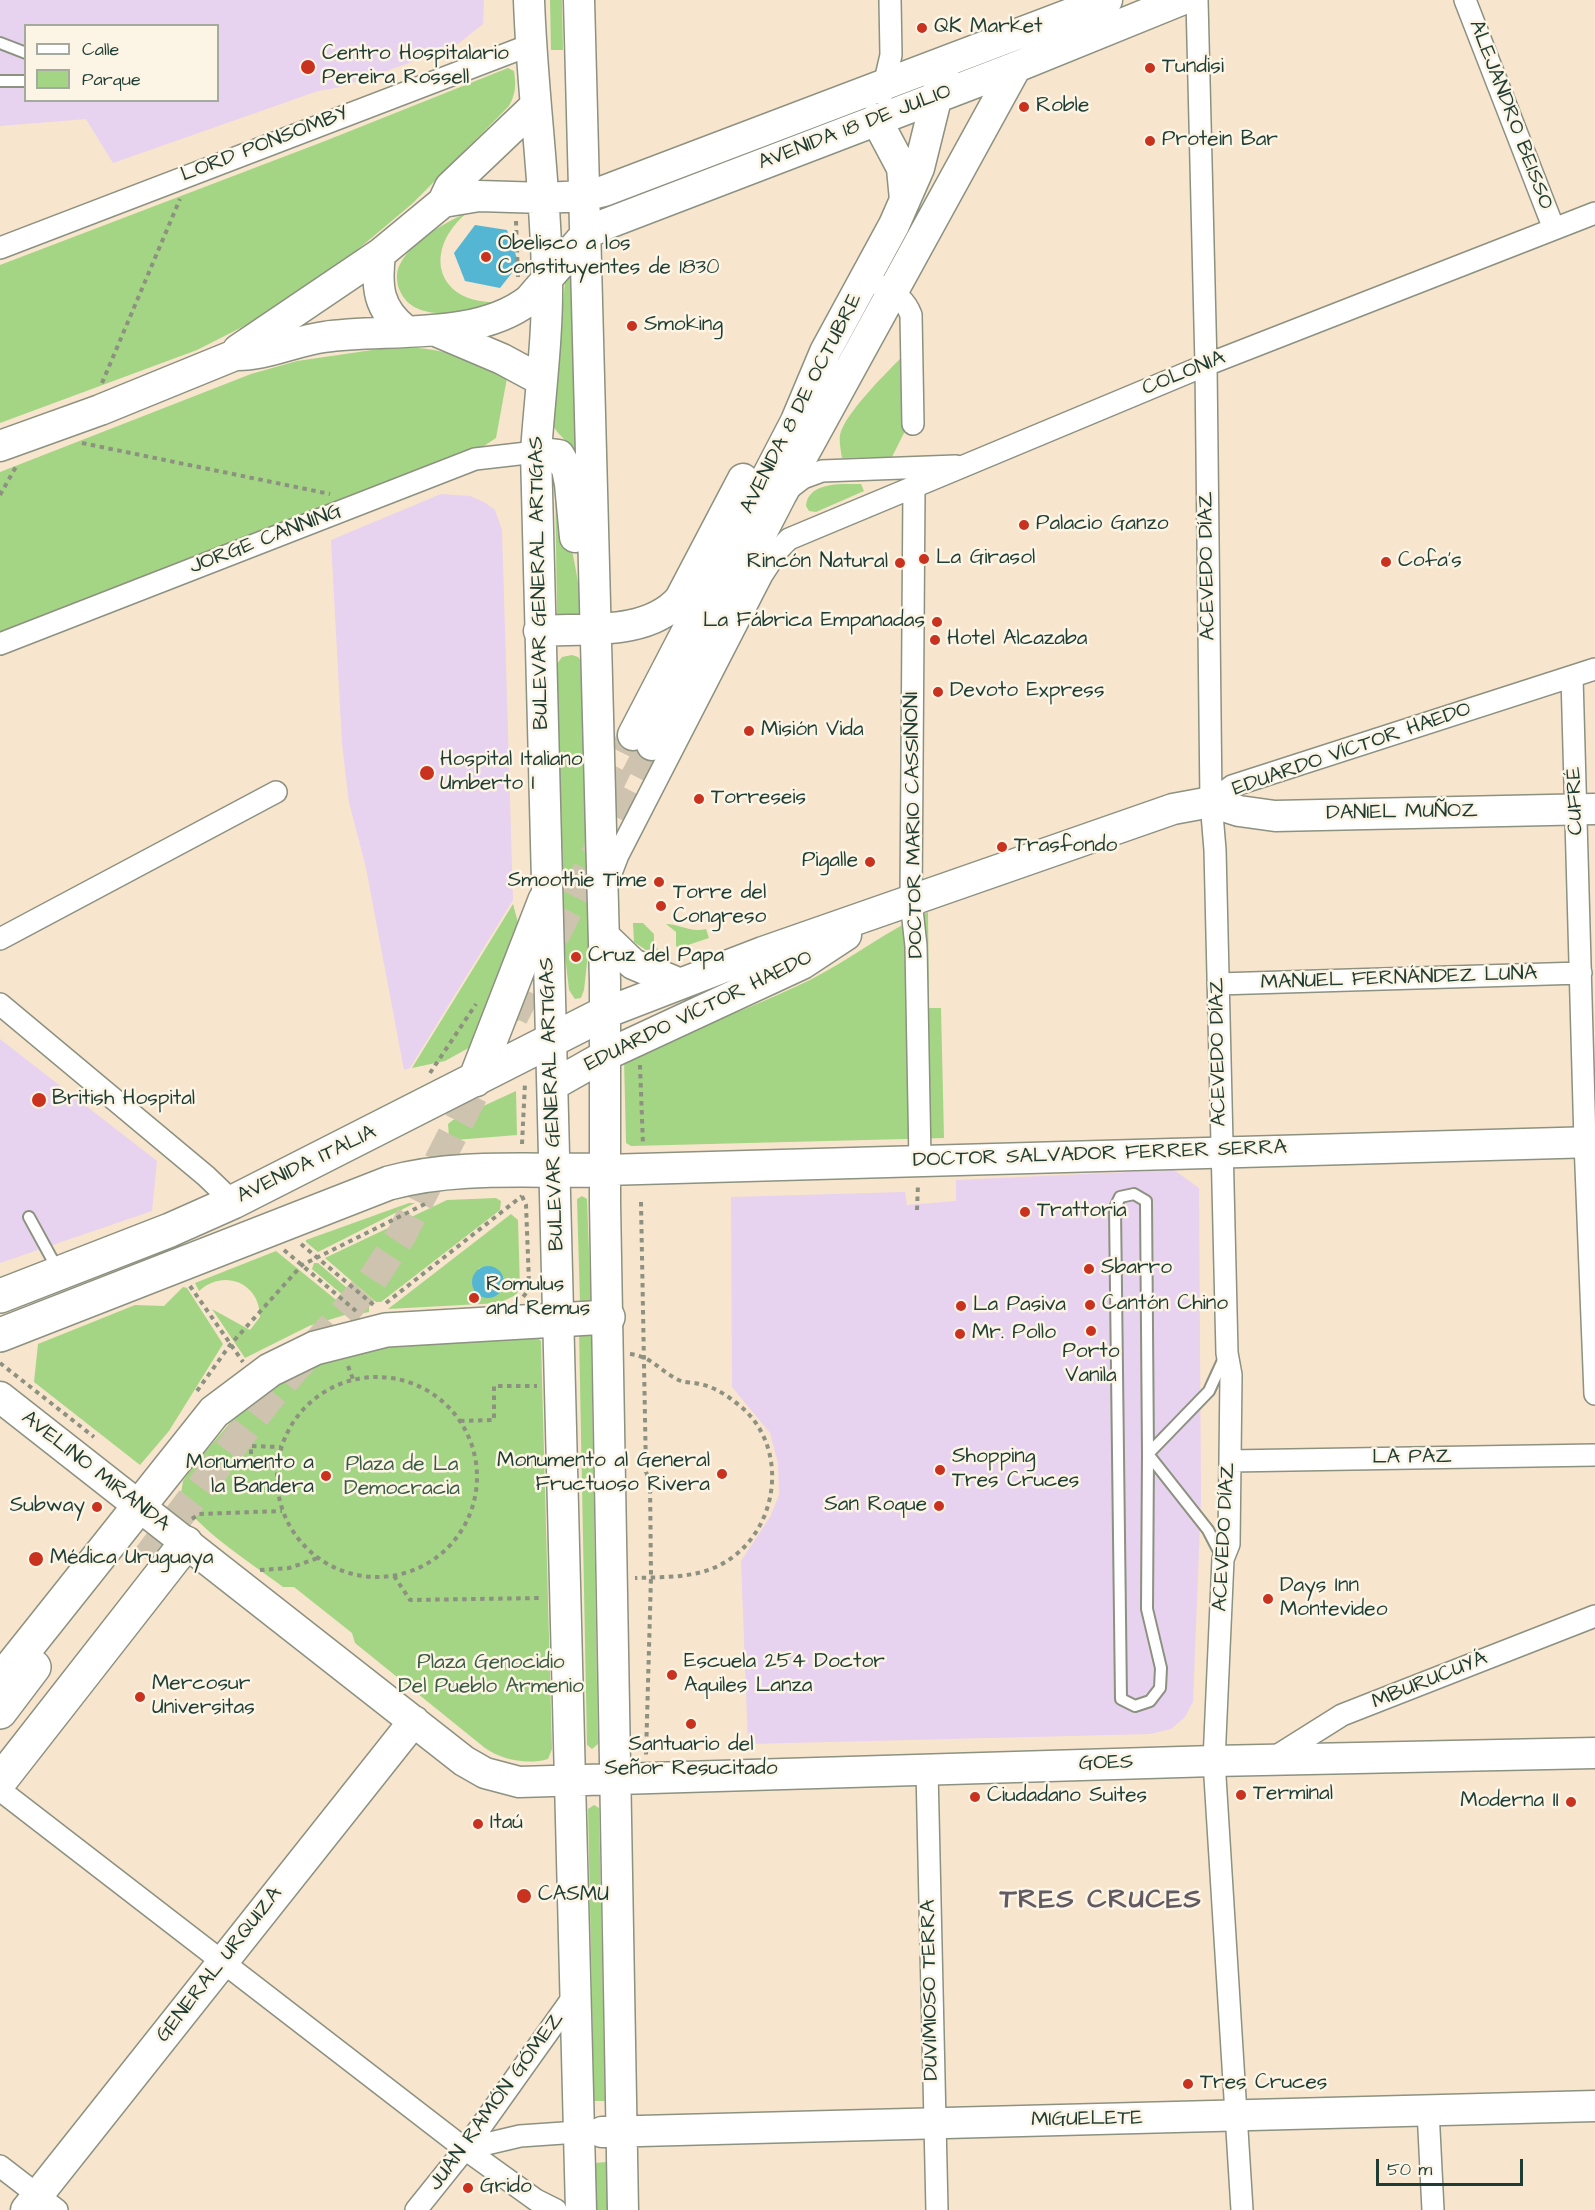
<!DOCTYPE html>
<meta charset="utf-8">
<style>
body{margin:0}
#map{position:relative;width:1595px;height:2210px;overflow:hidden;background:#f8e5cd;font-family:"Architects Daughter",sans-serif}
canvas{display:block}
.legend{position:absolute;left:24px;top:24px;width:195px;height:78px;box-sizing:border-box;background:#fcf5e5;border:2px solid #a4ab9e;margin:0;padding:8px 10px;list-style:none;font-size:18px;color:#1f3d34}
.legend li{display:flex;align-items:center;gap:12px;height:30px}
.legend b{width:30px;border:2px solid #a4ab9e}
.scale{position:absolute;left:1376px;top:2159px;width:147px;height:27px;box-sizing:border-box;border:3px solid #1f3d34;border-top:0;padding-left:8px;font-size:18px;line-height:21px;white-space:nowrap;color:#1f3d34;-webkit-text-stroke:4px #fcf5e5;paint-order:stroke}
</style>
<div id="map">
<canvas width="1595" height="2210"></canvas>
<ul class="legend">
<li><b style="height:8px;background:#fff"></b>Calle</li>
<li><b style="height:16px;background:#a4d584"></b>Parque</li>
</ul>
<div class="scale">50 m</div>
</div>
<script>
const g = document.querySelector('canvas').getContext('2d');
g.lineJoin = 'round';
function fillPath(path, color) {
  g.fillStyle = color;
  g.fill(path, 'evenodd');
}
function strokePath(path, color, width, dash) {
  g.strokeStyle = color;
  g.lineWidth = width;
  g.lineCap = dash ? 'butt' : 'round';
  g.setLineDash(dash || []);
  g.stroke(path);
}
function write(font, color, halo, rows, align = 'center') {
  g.font = font + ' "Architects Daughter",sans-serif';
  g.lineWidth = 5;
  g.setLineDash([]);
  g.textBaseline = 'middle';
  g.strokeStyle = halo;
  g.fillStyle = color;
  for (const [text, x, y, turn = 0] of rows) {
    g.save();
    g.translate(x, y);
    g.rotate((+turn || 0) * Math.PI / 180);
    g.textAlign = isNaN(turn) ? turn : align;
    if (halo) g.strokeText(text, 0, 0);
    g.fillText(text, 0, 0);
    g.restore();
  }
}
fillPath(new Path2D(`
 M0 0H484L483 24 454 47 341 87 318 91 113 163 86 119 0 126ZM26 26H218V100H26Z
 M441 494 470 496 484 502 495 510 502 530 513 900 410 1068 404 1070 366 868 349 802 342 744 331 540Z
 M0 1039 157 1161 152 1211 0 1263Z
 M1174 1170 1199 1188 1201 1500 1193 1702 1185 1717 1171 1729 1150 1734 748 1744 741 1561 770 1517 779 1495 778 1463 770 1433 732 1387 731 1197 905 1192 907 1205 956 1201V1180Z`), '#e7d2ef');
fillPath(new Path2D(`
 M550 0H562L563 50H551Z
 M508 68 514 71C516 84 516 94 509 106L413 203 344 261 254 321 197 350 0 423V265L325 141Z
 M468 212C421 250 436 306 501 302 474 312 415 326 400 291 397 285 396 275 398 269 408 242 445 223 468 212Z
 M572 272 577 456C571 442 556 435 553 424L565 281Z
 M393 347C442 347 463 356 507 378L496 438 472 454 0 633V472L251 374 297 361Z
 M905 354 907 427 892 457 842 458C841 451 839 442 840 435 844 414 889 370 905 354Z
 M555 478C560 501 588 602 578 616L561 618 557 615Z
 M861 484 864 491 816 512 809 511 806 506C808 481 843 484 861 484Z
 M572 655 578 657 583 663 589 945 584 990 581 998 575 999 569 990 565 955 557 664 562 657Z
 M513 904 523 941V1018L445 1061 412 1068Z
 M928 912 929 1008H941L944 1138 631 1146 626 1143 624 1058C686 1032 750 1009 810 980 851 959 886 931 928 912Z
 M633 923H643L654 934V943L661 954 646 950 634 942Z
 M666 924C681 924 689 933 706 929L709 938 679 948 676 946V932Z
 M516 1091 517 1135 455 1140 449 1136 448 1124 453 1120Z
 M582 1196 587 1199 591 1302 580 1303 577 1199Z
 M496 1198 501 1201 500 1210 381 1302H376L325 1258 447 1200Z
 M409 1203H415L318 1252 306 1242V1240Z
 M511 1214 518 1220 520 1288 516 1295 499 1303 388 1309ZM488 1266 502 1275 504 1279 496 1295 488 1297 480 1295 472 1282 479 1268Z
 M276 1251 346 1308 348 1314 309 1326 245 1358 212 1309 250 1330 260 1317C260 1283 224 1268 199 1291L195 1283Z
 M314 1263H318L369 1307V1312L364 1313 312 1269Z
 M183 1287 187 1288 223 1344 169 1431 140 1465 34 1382 38 1344 135 1305 164 1306Z
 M579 1332H591L598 1744 592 1749 587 1745Z
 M534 1335 541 1341 552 1749 548 1759C527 1765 502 1760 485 1748L355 1643 352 1633 294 1587H283C253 1564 198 1530 180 1499L183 1481 193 1466 236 1416 271 1382 337 1349Z
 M594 1805 599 1808 605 2101H594L588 1809Z
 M606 2162 608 2210H595V2163Z`), '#a4d584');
fillPath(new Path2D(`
 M475 225 507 230 519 264 500 288 465 281 454 253Z
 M472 1282a16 16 0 1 1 32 0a16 16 0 1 1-32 0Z`), '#54b6d3');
strokePath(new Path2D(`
 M604 794 633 735
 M513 1017 652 745
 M146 1559 269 1398 371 1282 402 1234 489 1063`), '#cdc3ae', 30, [30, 15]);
const lane = new Path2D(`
 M0 43 26 53
 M0 81H26
 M29 1217 58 1270
 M1223 1559 1208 1530 1148 1454 1146 1201 1134 1194 1120 1197 1115 1208 1121 1699 1135 1706 1150 1701 1160 1688 1161 1668 1147 1609 1148 1454 1209 1391 1225 1356`);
const street = new Path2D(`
 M1197 0 1206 365 1211 802 1215 850 1227 1353 1231 1375 1229 1544 1223 1559 1214 1761 1242 2210
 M1465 0 1554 229
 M882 94 891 55 890 0
 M0 248 530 45
 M881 286C895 294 905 299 911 315L913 424
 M914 489 911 901 916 946 920 1160
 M786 491 803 478 822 471 956 466
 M0 644 475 459 536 452
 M1572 677 1585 1142 1595 1394
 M1211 802 1232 786 1595 669
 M606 886 618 855 762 575 779 549 789 539 1206 365 1595 213
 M0 939 276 792
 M1218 984 1581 973
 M0 1004 206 1176 233 1202
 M1230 1461 1595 1455
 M1272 1759 1342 1715 1595 1616
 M927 1770 937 2210
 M0 1790 465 2149 536 2200 556 2210
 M1428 2110 1433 2210
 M465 2149 520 2136 578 2132
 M0 2166 57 2210
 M416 2210 465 2149 576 1993`);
const secondary = new Path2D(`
 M529 0C532 93 546 185 547 278 548 336 540 394 536 452L581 2210
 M579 0 605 981V1203L623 2210
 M876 119 902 168 905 200
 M443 202 479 196 544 198 584 196 604 191 1107 0
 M380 254C376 287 378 309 405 330
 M436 331 502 359 541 380
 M238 350 380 254 443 202 450 187 534 107
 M0 446 100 410 235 355C264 356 295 341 324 337 388 328 476 341 529 300L586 234 606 224 1016 67 1181 0
 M536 452 559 455 567 469 570 484 575 537
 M539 631C585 628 648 636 680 599L743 479
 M633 735 796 421 825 352 894 225 919 168 945 63
 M652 745 781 495 1016 67
 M604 936 633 964 678 983
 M605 1013 763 952 1173 809 1211 802 1239 811 1275 816 1595 809
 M553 1085 606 1055 802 964 846 935
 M605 1170 1595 1142
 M0 1397 464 1761 485 1773 519 1782 1214 1761 1595 1753
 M602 2132 1595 2106
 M26 2210 414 1721`);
const primary = new Path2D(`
 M475 1080 545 900
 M0 1296 170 1230 233 1202 605 1013
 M0 1335 389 1183C458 1164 534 1172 605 1170
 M0 1681 214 1412 270 1370 315 1348 386 1330 608 1317
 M0 1712 34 1667
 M0 1781 186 1543`);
strokePath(lane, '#8c9180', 14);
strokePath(street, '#8c9180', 24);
strokePath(secondary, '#8c9180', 33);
strokePath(primary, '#8c9180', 36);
strokePath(new Path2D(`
 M516 221 518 277
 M102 383 180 199
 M82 443 330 494
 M0 495 17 465
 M640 1065 643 1145
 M430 1073 476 1004
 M522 1144 525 1083
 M522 1196 526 1205 529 1283 528 1291 523 1297
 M641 1202 646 1472 650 1481 651 1577 646 1755
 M917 1210 918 1184
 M301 1244 376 1307
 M284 1250 356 1311
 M190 1286 243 1362
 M386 1303 522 1196
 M630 1354C654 1357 661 1373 681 1381 686 1383 693 1382 699 1384 712 1386 725 1394 735 1402 795 1445 779 1543 711 1569 688 1578 660 1577 635 1578
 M0 1363 94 1437
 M348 1366 353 1379
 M277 1477a100 100 0 1 1 200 0a100 100 0 1 1-200 0Z
 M197 1391 230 1345 302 1265 425 1204
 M460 1421 494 1420V1386H537
 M206 1463H251V1446L281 1447
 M192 1519 199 1514 282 1511
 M260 1570 289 1568 318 1558
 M394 1576 410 1600 541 1598`), '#8c9180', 4, [4.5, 4.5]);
strokePath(lane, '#fff', 10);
strokePath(street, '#fff', 21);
strokePath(secondary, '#fff', 30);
strokePath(primary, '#fff', 33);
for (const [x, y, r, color] of [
 [922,28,6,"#c8321e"],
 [308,67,8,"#c8321e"],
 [1150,68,6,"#c8321e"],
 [1024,107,6,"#c8321e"],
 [1150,141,6,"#c8321e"],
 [486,257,6,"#c8321e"],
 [632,326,6,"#c8321e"],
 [1024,525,6,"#c8321e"],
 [924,559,6,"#c8321e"],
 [1386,562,6,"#c8321e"],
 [900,563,6,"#c8321e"],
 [937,622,6,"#c8321e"],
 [935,640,6,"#c8321e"],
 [938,692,6,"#c8321e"],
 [749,731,6,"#c8321e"],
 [427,773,8,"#c8321e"],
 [699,799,6,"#c8321e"],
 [1002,847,6,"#c8321e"],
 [870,862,6,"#c8321e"],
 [659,882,6,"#c8321e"],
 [661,906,6,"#c8321e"],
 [576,957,6,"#c8321e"],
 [39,1100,8,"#c8321e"],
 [1025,1212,6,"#c8321e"],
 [1089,1269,6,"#c8321e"],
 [474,1298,6,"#c8321e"],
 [1090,1305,6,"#c8321e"],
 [961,1306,6,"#c8321e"],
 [1091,1331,6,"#c8321e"],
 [960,1334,6,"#c8321e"],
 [940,1470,6,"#c8321e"],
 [722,1474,6,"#c8321e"],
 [326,1476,6,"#c8321e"],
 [939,1506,6,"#c8321e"],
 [97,1507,6,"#c8321e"],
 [36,1559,8,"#c8321e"],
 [1268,1599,6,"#c8321e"],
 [672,1675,6,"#c8321e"],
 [140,1697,6,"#c8321e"],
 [691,1724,6,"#c8321e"],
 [1241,1795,6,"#c8321e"],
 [975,1797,6,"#c8321e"],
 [1571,1802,6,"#c8321e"],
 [478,1824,6,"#c8321e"],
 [524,1896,8,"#c8321e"],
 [1188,2084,6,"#c8321e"],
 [468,2188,6,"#c8321e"]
]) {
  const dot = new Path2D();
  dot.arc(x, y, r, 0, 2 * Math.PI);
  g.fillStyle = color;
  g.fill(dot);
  strokePath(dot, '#fcf5e5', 2);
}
write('21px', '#1f3d34', '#fcf5e5', [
 ["QK Market",934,28],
 ["Centro Hospitalario",322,55],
 ["Pereira Rossell",322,79],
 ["Tundisi",1162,68],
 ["Roble",1036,107],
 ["Protein Bar",1162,141],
 ["Obelisco a los",498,245],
 ["Constituyentes de 1830",498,269],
 ["Smoking",644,326],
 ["Palacio Ganzo",1036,525],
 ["La Girasol",936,559],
 ["Cofa's",1398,562],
 ["Rincón Natural",888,563,"right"],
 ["La Fábrica Empanadas",925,622,"right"],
 ["Hotel Alcazaba",947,640],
 ["Devoto Express",950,692],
 ["Misión Vida",761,731],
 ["Hospital Italiano",440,761],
 ["Umberto I",440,785],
 ["Torreseis",711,799],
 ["Trasfondo",1014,847],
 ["Pigalle",858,862,"right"],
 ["Smoothie Time",647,882,"right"],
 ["Torre del",673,894],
 ["Congreso",673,918],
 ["Cruz del Papa",588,957],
 ["British Hospital",52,1100],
 ["Trattoria",1037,1212],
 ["Sbarro",1101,1269],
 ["Romulus",486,1286],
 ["and Remus",486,1310],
 ["Cantón Chino",1102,1305],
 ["La Pasiva",973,1306],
 ["Mr. Pollo",972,1334],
 ["Porto",1091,1353,"center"],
 ["Vanila",1091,1377,"center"],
 ["Shopping",952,1458],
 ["Tres Cruces",952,1482],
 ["Monumento al General",710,1462,"right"],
 ["Fructuoso Rivera",710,1486,"right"],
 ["Monumento a",314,1464,"right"],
 ["la Bandera",314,1488,"right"],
 ["San Roque",927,1506,"right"],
 ["Subway",85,1507,"right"],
 ["Médica Uruguaya",50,1559],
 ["Days Inn",1280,1587],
 ["Montevideo",1280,1611],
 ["Escuela 254 Doctor",684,1663],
 ["Aquiles Lanza",684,1687],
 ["Mercosur",152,1685],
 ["Universitas",152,1709],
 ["Santuario del",691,1746,"center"],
 ["Señor Resucitado",691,1770,"center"],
 ["Terminal",1253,1795],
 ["Ciudadano Suites",987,1797],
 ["Moderna II",1559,1802,"right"],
 ["Itaú",490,1824],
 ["CASMU",538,1896],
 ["Tres Cruces",1200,2084],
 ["Grido",480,2188]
], 'left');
write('21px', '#1f3d34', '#fcf5e5', [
 ["ALEJANDRO BEISSO",1510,115,69],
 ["AVENIDA 18 DE JULIO",855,128,-21],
 ["LORD PONSOMBY",265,145,-21],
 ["COLONIA",1184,374,-22],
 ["AVENIDA 8 DE OCTUBRE",802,404,-63],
 ["JORGE CANNING",266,540,-21],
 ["ACEVEDO DÍAZ",1208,566,-91],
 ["BULEVAR GENERAL ARTIGAS",540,583,-91],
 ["EDUARDO VÍCTOR HAEDO",1352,750,-19],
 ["CUFRÉ",1576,801,-92],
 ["DANIEL MUÑOZ",1402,813,-1],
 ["DOCTOR MARIO CASSINONI",915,825,-91],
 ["MANUEL FERNÁNDEZ LUNA",1399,979,-2],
 ["EDUARDO VÍCTOR HAEDO",699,1012,-26],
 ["ACEVEDO DÍAZ",1219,1052,-91],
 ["BULEVAR GENERAL ARTIGAS",553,1104,-92],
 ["DOCTOR SALVADOR FERRER SERRA",1100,1155,-2],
 ["AVENIDA ITALIA",307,1165,-26],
 ["LA PAZ",1412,1458,-1],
 ["AVELINO MIRANDA",95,1472,38],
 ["ACEVEDO DÍAZ",1225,1537,-87],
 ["MBURUCUYÁ",1430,1681,-22],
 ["GOES",1106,1764,-2],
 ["GENERAL URQUIZA",220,1965,-52],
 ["DUVIMIOSO TERRA",931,1990,-91],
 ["JUAN RAMÓN GÓMEZ",497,2102,-54],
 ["MIGUELETE",1087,2120,-1]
]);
write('21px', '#3a5b44', '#fcf5e5', [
 ["Plaza de La",402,1466],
 ["Democracia",402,1490],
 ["Plaza Genocidio",491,1664],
 ["Del Pueblo Armenio",491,1688]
]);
g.letterSpacing = '1.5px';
write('bold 27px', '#615a62', '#fcf5e5', [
 ["TRES CRUCES",1101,1901]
]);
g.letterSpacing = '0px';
</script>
